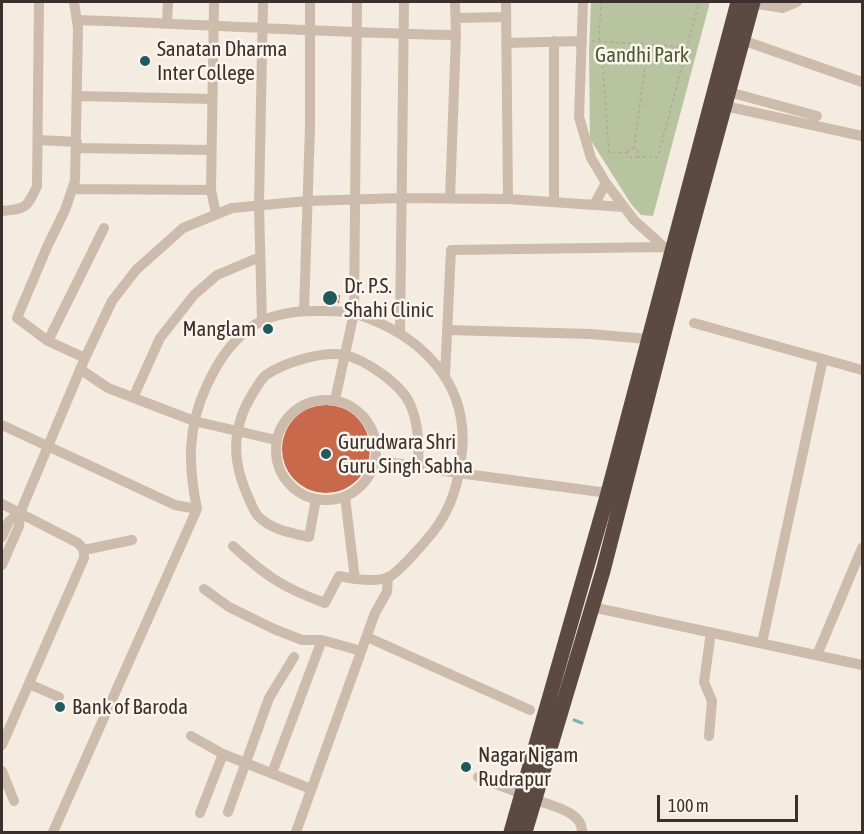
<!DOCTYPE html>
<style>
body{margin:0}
#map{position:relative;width:864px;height:834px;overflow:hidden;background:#f4ebe1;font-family:"Asap Condensed",sans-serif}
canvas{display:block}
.frame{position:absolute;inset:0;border:3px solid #3b302b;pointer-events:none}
.scale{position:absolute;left:657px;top:795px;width:141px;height:27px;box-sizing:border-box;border:3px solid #3b302b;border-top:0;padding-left:8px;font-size:18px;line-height:21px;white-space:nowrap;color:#3b302b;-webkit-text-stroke:4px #fbf5ee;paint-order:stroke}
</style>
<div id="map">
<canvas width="864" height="834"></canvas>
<div class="frame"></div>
<div class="scale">100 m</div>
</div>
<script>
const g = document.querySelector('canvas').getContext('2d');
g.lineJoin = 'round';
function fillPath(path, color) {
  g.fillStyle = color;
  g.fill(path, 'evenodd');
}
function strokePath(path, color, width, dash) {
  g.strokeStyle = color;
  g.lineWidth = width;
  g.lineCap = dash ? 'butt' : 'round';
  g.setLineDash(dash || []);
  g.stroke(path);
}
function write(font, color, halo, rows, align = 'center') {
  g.font = font + ' "Asap Condensed",sans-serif';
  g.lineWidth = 5;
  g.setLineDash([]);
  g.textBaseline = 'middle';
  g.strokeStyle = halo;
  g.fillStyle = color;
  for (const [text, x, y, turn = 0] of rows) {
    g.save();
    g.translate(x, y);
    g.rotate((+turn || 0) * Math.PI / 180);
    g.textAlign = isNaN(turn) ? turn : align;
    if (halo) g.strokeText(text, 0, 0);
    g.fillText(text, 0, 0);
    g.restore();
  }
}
fillPath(new Path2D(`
 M591 2H710L653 216 641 215 631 204 590 139 589 51Z`), '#b8c4a0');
strokePath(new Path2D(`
 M574 720 582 723`), '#7fb0b2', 3);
fillPath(new Path2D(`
 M323 294 340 295 339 303H323Z
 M282 449a44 44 0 1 1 88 0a44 44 0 1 1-88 0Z`), '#c8694b');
strokePath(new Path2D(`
 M599 40 601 2
 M592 41 686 47
 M602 54 609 152 628 153
 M628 153a5 5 0 1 1 10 0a5 5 0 1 1-10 0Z
 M634 149 648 44
 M637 157H658L699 2`), '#b9a596', 1.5, [3, 3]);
strokePath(new Path2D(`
 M74 2 78 28 75 181 65 210 47 247 17 318 48 341 85 358
 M214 2 211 190 216 214
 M506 2 508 199
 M583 2 579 117 591 158 606 183 634 220 665 248
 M752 3 783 8 797 2
 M456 18 506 17
 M77 20C203 24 330 33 456 35
 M167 23 168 2
 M742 40 862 82
 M506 43 582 41
 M729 92 817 116
 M78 96 212 99
 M725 106 862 136
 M38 140 77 142
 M77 148 211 150
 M73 189 211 190
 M450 198 456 35 455 2
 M554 202V41
 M594 205 606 183
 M2 211C26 209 27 208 37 186L39 2
 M304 311 310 126V2
 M262 322 259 205 263 2
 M694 323 862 370
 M447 330 590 334 648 339
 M400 332 404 2
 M48 341 104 228
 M80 369 108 388 194 421 276 440
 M445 375 451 250 664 247
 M133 398 160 338 194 295 217 275 260 257
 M276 450a50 50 0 1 1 100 0a50 50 0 1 1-100 0Z
 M335 400 354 313 357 2
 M2 425 175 505 197 509
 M375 460 451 472 608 493
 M345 497 355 579
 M316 499 309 537C292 533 272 530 259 517 255 514 252 506 250 501 232 463 230 430 253 393 257 387 261 379 266 375 285 362 322 351 345 355 366 360 401 384 410 404 419 424 419 446 418 467
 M2 504 78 543 84 550V558L2 745
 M2 537 9 521 20 513
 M84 550 132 540
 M2 565 19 526 20 513 85 358 112 301 136 270 183 228 232 208 307 201 401 198 508 199 624 207
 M204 589 229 607 274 629 302 640H322L361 651
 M592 607 862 665
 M367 637 530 710
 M762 643 823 359
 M817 655 862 548
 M29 684 59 697
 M191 736 223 754 311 789
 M709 736 712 701 704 682 711 632
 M2 771 14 801
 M272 773 322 640
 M478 777 522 794
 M536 800C552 806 583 812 582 832
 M228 812 269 698 294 657
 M200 813 223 754
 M53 832 197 509C188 464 187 428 207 385 218 362 229 344 250 328 268 315 293 311 315 311 328 311 343 310 356 314 419 334 469 381 462 452 459 481 452 508 433 532 425 542 400 571 389 577 375 583 353 579 339 576L325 603C283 588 266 576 233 546
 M296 832 375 613 387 592 388 577`), '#cdbbac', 10);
strokePath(new Path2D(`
 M511 832 608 493 738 2
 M525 832 603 571 685 252 753 2`), '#5c4a42', 15);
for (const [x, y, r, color] of [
 [145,61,6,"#1f5a5e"],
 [330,298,8,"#1f5a5e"],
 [268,329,6,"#1f5a5e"],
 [326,454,6,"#1f5a5e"],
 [60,707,6,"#1f5a5e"],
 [466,767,6,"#1f5a5e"]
]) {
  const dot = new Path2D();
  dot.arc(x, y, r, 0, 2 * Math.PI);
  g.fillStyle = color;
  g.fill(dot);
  strokePath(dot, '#fbf5ee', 2);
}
write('21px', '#3b302b', '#fbf5ee', [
 ["Sanatan Dharma",157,49],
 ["Inter College",157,73],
 ["Dr. P.S.",344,286],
 ["Shahi Clinic",344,310],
 ["Manglam",256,329,"right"],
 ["Gurudwara Shri",338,442],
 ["Guru Singh Sabha",338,466],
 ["Bank of Baroda",72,707],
 ["Nagar Nigam",478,755],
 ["Rudrapur",478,779]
], 'left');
write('21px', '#4a5a2e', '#fbf5ee', [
 ["Gandhi Park",642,55]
]);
</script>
